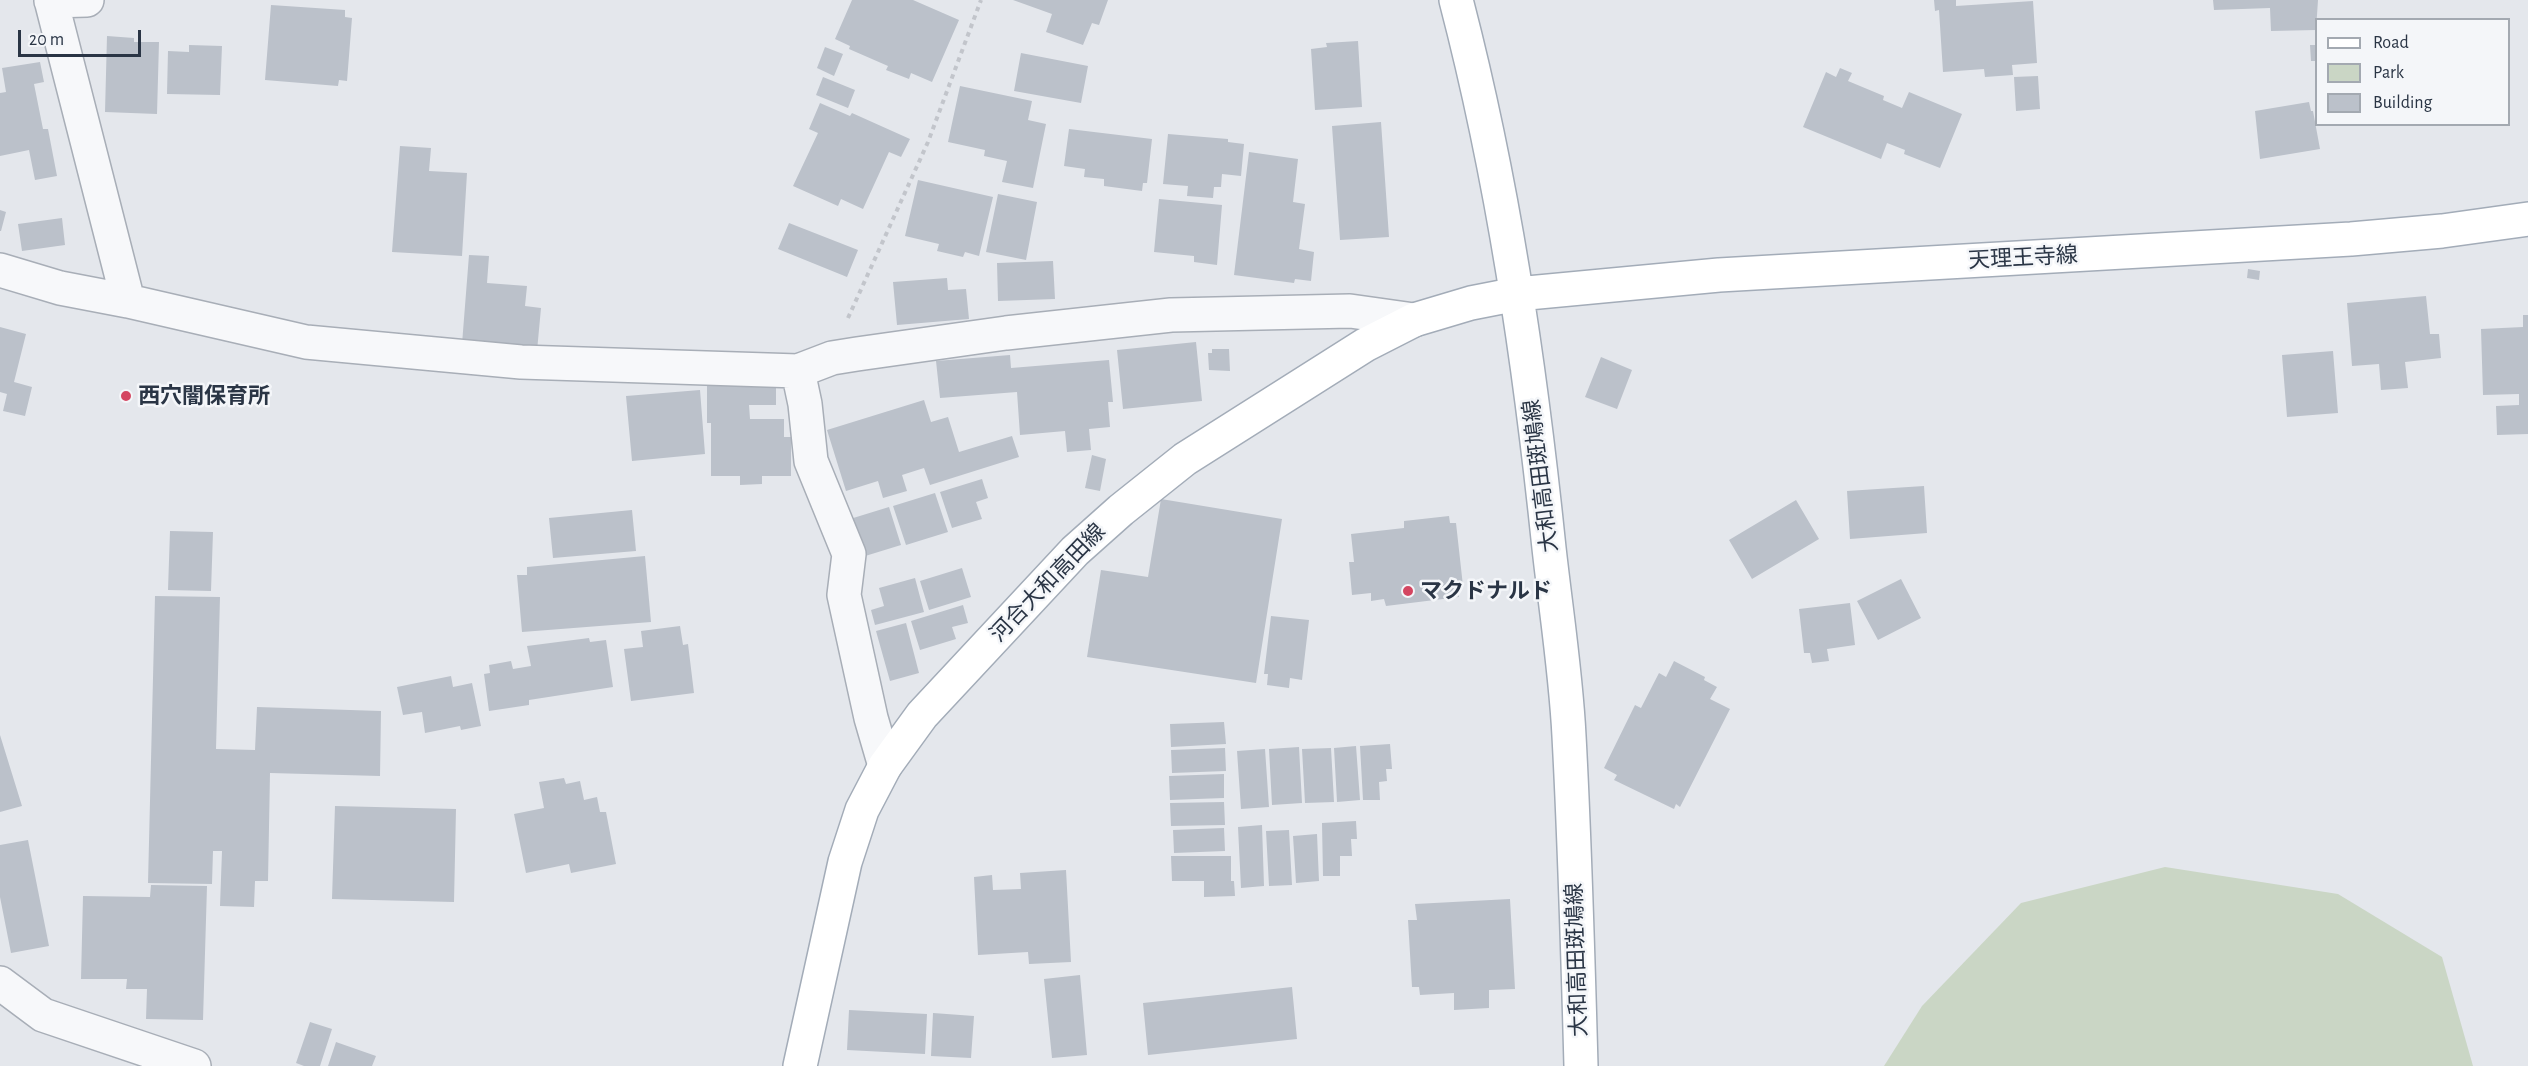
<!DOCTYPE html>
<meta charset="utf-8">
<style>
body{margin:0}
#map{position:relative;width:2528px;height:1066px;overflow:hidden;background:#e4e7ec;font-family:"Alegreya Sans",sans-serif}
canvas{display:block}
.legend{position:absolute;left:2315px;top:18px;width:195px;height:108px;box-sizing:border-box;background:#f4f6f9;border:2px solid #a3a9b1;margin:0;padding:8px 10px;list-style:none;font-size:18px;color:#2a3545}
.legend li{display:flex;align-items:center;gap:12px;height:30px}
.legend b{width:30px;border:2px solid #a3a9b1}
.scale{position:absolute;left:18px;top:30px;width:123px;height:27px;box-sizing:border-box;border:3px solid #2a3545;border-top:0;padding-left:8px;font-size:18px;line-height:21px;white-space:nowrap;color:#2a3545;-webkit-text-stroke:4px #f4f6f9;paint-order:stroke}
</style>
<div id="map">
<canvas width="2528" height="1066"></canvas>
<ul class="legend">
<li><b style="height:8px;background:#fff"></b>Road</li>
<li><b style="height:16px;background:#cad6c5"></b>Park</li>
<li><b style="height:16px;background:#bbc1ca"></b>Building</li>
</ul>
<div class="scale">20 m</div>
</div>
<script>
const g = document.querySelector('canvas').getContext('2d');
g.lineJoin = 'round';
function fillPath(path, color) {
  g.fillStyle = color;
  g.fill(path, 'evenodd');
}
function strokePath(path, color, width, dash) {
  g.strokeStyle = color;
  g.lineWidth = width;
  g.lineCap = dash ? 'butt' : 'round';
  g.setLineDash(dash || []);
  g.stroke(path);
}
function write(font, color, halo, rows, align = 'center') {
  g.font = font + ' "Alegreya Sans","Noto Sans JP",sans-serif';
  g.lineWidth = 5;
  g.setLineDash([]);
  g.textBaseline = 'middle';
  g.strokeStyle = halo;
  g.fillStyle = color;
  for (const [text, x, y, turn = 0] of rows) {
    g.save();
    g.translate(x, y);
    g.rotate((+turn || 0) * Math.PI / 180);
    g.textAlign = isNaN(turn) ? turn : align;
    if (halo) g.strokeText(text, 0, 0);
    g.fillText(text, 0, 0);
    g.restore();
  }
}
fillPath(new Path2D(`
 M2165 867 2338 894 2442 957 2473 1066H1884L1922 1006 2021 903Z`), '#cad6c5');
fillPath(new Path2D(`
 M852 0H913L959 20 932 82 911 73 909 79 886 70 888 66 849 49 850 46 835 39Z
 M1013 0H1108L1099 25 1092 23 1083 45 1046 32 1052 14Z
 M1934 0H1956V6L2033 1 2037 63 2012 65 2013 75 1985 77 1984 69 1943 72 1939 10 1935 11Z
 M2213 0H2318L2316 30 2271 31 2270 8 2214 10Z
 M271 5 345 10V17L352 18 347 81 339 80 338 86 265 80Z
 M107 36 134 38V42H159L157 114 105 112Z
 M1358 41 1362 107 1315 110 1311 49 1327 47 1326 43Z
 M189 45 222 46 220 95 167 94 168 51 189 52Z
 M2310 45H2316V61H2311Z
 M825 47 843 54 834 76 817 68Z
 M1021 53 1088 66 1081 103 1014 91Z
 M40 62 44 82 34 84 43 129H48L57 176 35 180 29 150 0 156V93L6 92 2 68Z
 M1840 68 1852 73 1848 81 1884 96 1883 100 1902 108 1909 92 1962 114 1940 168 1904 154 1905 150 1887 143 1881 159 1803 127 1826 72 1836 77Z
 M2038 76 2040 109 2016 111 2014 77Z
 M823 77 855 90 848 108 816 95Z
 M960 86 1032 101 1028 120 1046 124 1033 188 1002 182 1007 161 984 156 985 150 948 142Z
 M2309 102 2311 111H2313L2320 149 2260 159 2255 111Z
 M820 103 850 116 852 113 910 139 901 157 889 152 863 209 841 199 838 206 793 186 818 133 809 129Z
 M1381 122 1389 237 1340 240 1332 126Z
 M1069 129 1152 139 1147 183H1143L1142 191 1104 186V179L1084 177 1085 169 1064 166Z
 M1168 134 1228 139V142L1244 144 1241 176 1222 174 1221 187H1214L1213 198 1187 196 1188 186 1163 184Z
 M400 146 431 148 429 171 467 173 462 256 392 252Z
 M1249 152 1298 159 1293 202 1305 204 1299 249 1314 252 1311 281 1295 279 1294 283 1234 275Z
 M918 180 993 197 979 256 965 252 963 257 937 251 939 244 905 236Z
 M998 194 1037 202 1026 260 986 252Z
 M1159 199 1222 205 1217 265 1194 262V256L1154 252Z
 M0 210 6 212 1 231H0Z
 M62 218 65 245 22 251 18 224Z
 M789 223 858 250 847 277 778 249Z
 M469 255 489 256 487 283 527 286 525 306 541 308 537 351 462 344Z
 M1053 261 1055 299 998 301 997 263Z
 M2248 269 2260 271 2259 280 2247 278Z
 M947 278 948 290 966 289 969 319 897 325 893 282Z
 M2426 296 2430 334H2439L2441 358 2405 362 2408 388 2381 390 2379 364 2352 366 2347 303Z
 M2523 315H2528V434L2497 435 2496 406 2519 405V394L2483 395 2481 329 2523 327Z
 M0 327 26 334 14 382 32 387 25 416 3 411 7 394 0 392Z
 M1196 342 1202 401 1123 409 1117 350Z
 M1212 349H1229L1230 371 1209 370 1208 353H1212Z
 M2333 351 2338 413 2287 417 2282 355Z
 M1010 355 1011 368 1109 360 1113 402H1108L1110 427 1089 429 1091 450 1067 452 1065 431 1020 435 1017 392 940 398 936 361Z
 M1601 357 1632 370 1617 409 1585 397Z
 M776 382V405H749L750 419H784V437H791V476H762V484L740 485V476H711V423H707V383Z
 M700 390 705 454 632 461 626 396Z
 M924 400 931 422 948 417 959 452 1012 436 1019 457 930 485 924 468 902 475 907 491 883 498 878 481 846 491 827 430Z
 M1092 455 1106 459 1100 491 1085 488Z
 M982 479 988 498 976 502 982 519 952 528 940 492Z
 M1924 486 1927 533 1850 539 1847 491Z
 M935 493 948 532 906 545 893 506Z
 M1161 499 1282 519 1256 683 1087 657 1101 570 1148 577Z
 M1796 500 1819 539 1752 579 1729 540Z
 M889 507 901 545 862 557 850 519Z
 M632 510 636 551 553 558 549 518Z
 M1449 516 1450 523H1456L1463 586 1458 587 1459 597 1386 606 1384 599 1371 601V593L1352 595 1349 562H1354L1351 534 1404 528V521Z
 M170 531 213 532 211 591 168 590Z
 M645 556 651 622 522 632 517 575H527V567Z
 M962 568 971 597 929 610 920 581Z
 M915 578 924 612 875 625 871 610 884 606 879 588Z
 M1901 579 1921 618 1878 640 1857 601Z
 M155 596 220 597 216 749 255 750 257 707 381 711 380 776 270 773 268 881H255L254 907 220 906 222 851H213L212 884 148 883Z
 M1850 603 1855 645 1827 649 1829 661 1812 663 1810 653H1804L1799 609Z
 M963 605 968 623 952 627 956 639 920 650 911 621Z
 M1271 616 1309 620 1302 680 1290 678 1289 688 1267 685 1268 674H1264Z
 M906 623 919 673 890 681 876 631Z
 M680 626 683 645 688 644 694 693 631 701 624 649 643 647 641 631Z
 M589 638 590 642 606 640 613 687 529 700V705L489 711 484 674 490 673 489 665 511 661 513 669 531 666 527 646Z
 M1674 661 1705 677 1704 680 1717 687 1710 699 1730 709 1680 807 1676 804 1674 809 1614 780 1617 775 1604 768 1635 705 1641 708 1659 673 1666 677Z
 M451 676 453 687 472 683 481 726 461 730 460 726 425 733 422 712 403 715 397 687Z
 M1224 722 1226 744 1171 747 1170 724Z
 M0 735 22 806 0 812Z
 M1390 744 1392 769H1386L1387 781 1379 782 1380 800H1363L1360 746Z
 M1356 746 1360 800 1337 802 1334 748Z
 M1299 747 1302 803 1272 805 1269 749Z
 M1225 748 1226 771 1172 773 1171 750Z
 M1331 748 1334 802 1305 803 1302 749Z
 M1265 749 1269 807 1241 809 1237 751Z
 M1224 774V798L1170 800 1169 776Z
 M564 778 566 784 580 781 584 800 597 797 600 812H606L616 864 571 873 569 864 526 873 514 814 544 808 539 782Z
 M1224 802 1225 825 1171 826 1170 803Z
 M335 806 456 809 454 902 332 899Z
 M1356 821 1357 839H1351L1352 856H1340V876H1323L1322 823Z
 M1262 825 1264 886 1241 888 1238 827Z
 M1224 828 1225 851 1174 853 1173 830Z
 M1289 830 1292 885 1269 886 1266 831Z
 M1317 834 1319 881 1296 883 1293 836Z
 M28 840 49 946 11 953 0 897V845Z
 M1171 856H1231V881H1234L1235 896 1204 897V881H1172Z
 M1066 870 1071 962 1029 964 1028 952 978 955 974 877 992 875 993 890 1021 889 1020 873Z
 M151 885 207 886 203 1020 146 1019 147 989H126L127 979H81L83 896 150 897Z
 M1510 899 1515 989 1489 990V1008L1454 1010V993L1420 995 1419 987H1412L1408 920H1417L1415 904Z
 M1080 975 1087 1055 1052 1058 1044 979Z
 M1292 987 1297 1039 1148 1055 1143 1003Z
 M849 1010 927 1014 925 1054 847 1050Z
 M933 1013 974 1016 971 1058 931 1056Z
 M310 1022 332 1029 320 1066H304L296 1063Z
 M336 1042 376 1056 372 1066H328Z`), '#bbc1ca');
const minor = new Path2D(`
 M51 0 128 301
 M51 1 87 0
 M0 270 60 288 128 301 306 342 521 362 798 371 832 358 857 354 1006 333 1171 315 1350 311 1414 320
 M798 371 805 404 811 461 849 554 844 595 871 718 885 766
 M0 983 43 1015 194 1066`);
const major = new Path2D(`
 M1456 0C1503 180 1530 364 1549 548 1556 611 1566 674 1569 736 1575 846 1578 956 1581 1066
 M800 1066 845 862 862 810 885 766 922 715 1075 551 1121 510 1185 459 1365 345 1414 320 1471 303 1517 294 1719 275 2351 239 2442 231 2528 219`);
strokePath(minor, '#a8aeb7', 36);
strokePath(major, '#a3acb8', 36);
strokePath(new Path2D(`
 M848 318 928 142 981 0`), '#c2c5cb', 4, [4.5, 4.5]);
strokePath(minor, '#f7f8fa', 33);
strokePath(major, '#fff', 33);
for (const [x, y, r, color] of [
 [126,396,6,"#d44661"],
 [1408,591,6,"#d44661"]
]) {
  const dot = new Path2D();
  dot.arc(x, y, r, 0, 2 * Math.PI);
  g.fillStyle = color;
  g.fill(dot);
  strokePath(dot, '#f4f6f9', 2);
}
write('22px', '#2a3545', '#f4f6f9', [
 ["天理王寺線",2023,258,-3],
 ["大和高田斑鳩線",1541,476,-97],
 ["河合大和高田線",1048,583,-46],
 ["大和高田斑鳩線",1577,960,-92]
]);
write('bold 22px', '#2a3545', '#f4f6f9', [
 ["西穴闇保育所",138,396],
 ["マクドナルド",1420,591]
], 'left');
</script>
